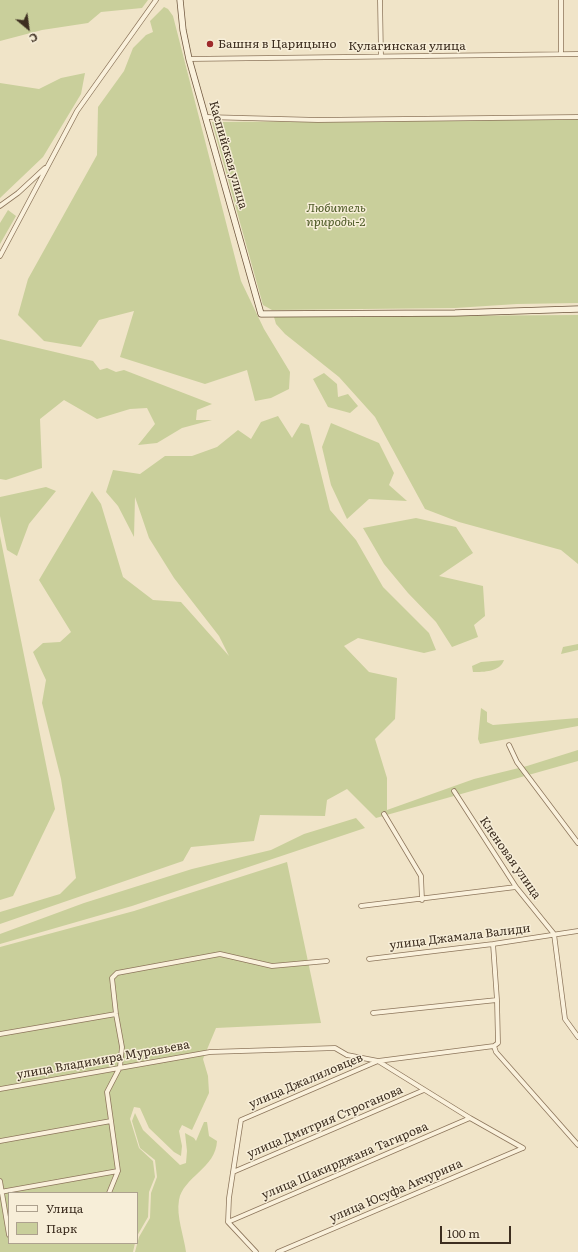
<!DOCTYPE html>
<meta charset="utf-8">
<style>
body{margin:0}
#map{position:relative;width:578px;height:1252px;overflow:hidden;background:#f0e4c8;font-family:Literata,serif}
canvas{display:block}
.legend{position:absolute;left:8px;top:1192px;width:130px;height:52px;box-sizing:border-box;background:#f7eed8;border:1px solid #ada18e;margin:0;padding:5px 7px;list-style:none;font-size:12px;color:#3d2e20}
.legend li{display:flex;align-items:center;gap:8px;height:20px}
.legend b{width:20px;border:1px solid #ada18e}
.north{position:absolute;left:8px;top:8px;width:40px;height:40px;-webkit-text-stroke:3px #f7eed8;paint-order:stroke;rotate:151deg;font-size:11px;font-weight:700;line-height:16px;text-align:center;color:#3d2e20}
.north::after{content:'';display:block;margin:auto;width:14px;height:18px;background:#3d2e20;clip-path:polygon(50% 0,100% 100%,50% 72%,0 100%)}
.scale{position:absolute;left:440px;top:1226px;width:71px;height:18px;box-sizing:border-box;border:2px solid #3d2e20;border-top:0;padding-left:5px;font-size:12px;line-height:14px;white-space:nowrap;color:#3d2e20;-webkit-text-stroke:3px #f7eed8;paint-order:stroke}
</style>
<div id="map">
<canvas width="578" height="1252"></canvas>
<ul class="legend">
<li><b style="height:5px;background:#faf1dc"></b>Улица</li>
<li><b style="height:11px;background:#c9cf9b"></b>Парк</li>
</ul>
<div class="north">С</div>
<div class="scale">100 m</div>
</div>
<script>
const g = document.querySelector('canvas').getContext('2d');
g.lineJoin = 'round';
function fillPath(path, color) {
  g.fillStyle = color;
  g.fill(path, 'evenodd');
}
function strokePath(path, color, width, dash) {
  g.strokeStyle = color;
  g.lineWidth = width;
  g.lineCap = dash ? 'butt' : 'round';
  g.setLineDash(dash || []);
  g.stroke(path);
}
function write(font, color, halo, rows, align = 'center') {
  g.font = font + ' Literata,serif';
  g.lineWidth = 3;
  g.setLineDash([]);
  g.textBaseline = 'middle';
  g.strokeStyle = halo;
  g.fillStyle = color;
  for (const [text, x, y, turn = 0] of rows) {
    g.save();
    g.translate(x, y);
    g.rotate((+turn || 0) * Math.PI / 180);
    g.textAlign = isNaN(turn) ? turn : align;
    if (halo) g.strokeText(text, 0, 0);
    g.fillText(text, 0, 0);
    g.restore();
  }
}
fillPath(new Path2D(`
 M0 0H148L142 8 101 12 88 23 42 30 0 41Z
 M164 7 168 9 173 16 241 281 264 329 290 372 289 389 271 398 255 401 247 370 205 384 120 357 134 311 99 320 81 347 44 341 18 315 28 279 97 155 98 107 124 71 133 48 146 35 153 32 150 21Z
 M85 73 81 94 43 157 0 198V83L39 89 61 78Z
 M578 119V303L517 304 455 308 272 310 263 305 212 122Z
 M8 210 16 216 0 244V223Z
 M578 315V564L561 550 459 522 425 509 375 417 339 377 285 334 276 324 274 317Z
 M0 339 93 361 100 370 107 368 116 372 124 370 212 404 197 410 196 420H212L182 428 157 443 138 445 155 424 147 408 130 409 97 419 64 400 40 419 42 468 6 480 0 479Z
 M324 373 337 384 338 397 348 394 358 406 350 413 328 407 313 379Z
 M278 416 292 438 301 423 309 425 330 510 356 540 383 587 429 633 436 650 424 653 358 638 344 646 369 672 397 678 395 719 375 739 387 778V810L474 779 527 766 578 750V761L376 818 347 789 327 800 325 816 260 815 254 841 191 847 183 861 0 924V912L60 894 76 878 61 779 42 703 46 680 33 652 43 643 60 642 71 632 39 580 92 491 101 504 123 577 153 600 181 602 229 656 219 636 174 578 149 538 135 497 134 537 118 506 106 492 113 470 140 474 165 456H192L217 447 238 430 251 439 261 422Z
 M331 423 379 443 394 473 389 485 407 501 369 499 347 519 331 485 322 447Z
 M46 487 56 491 29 524 17 556 7 550 0 516V497Z
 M416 518 456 527 473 553 439 576 483 586 485 616 474 625 478 637 452 647 436 622 408 593 384 564 363 528Z
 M0 536 55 809 13 896 0 900Z
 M578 644V650L561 654 563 647Z
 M504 660C500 672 484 672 473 672L472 666 481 662Z
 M481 708 487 712V722L493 725 578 718V726L480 744 478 739Z
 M356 818 365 828 132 906 0 944V934L84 903 192 869 271 850 304 834Z
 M287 862 321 1023 216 1028 203 1059 208 1076 209 1093 192 1130 182 1125 179 1131 182 1146 181 1156 174 1152 149 1128 140 1108 134 1107 130 1119 139 1148 153 1161 155 1177 149 1192 148 1217 137 1236V1193H9V1243H135L133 1252H0V947L134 911Z
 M135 1113 143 1130 180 1165 186 1163 187 1151 185 1133 194 1138 196 1141 204 1122H207L209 1136 217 1141C216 1168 183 1177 179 1200 176 1216 184 1236 186 1252H135L139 1237 150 1218 151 1193 157 1177 155 1160 140 1148 132 1121Z`), '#c9cf9b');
const street = new Path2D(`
 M380 0 381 56
 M561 54V0
 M189 59 578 54
 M206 117 318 120 578 117
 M0 206 18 193 45 168
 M0 256 77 111 156 0
 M509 745 517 762 578 843
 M454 791 516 887 554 934
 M384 814 421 876 422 900
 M361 906 516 887
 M554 934 565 1019 578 1037
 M493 944 497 1000 498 1043 494 1046 378 1061 470 1118 523 1148
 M369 959 493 944 578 931
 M373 1013 497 1000
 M0 1034 116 1014
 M494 1046 496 1052 578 1145
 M0 1089 210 1052 335 1048 347 1055 378 1061
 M0 1141 111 1121
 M118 1171 107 1092 120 1067 122 1047 116 1014 112 978 117 973 220 954 272 966 327 961
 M233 1172 424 1090
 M0 1181 9 1235
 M0 1192 118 1171
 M109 1193 118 1171
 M228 1222 470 1118
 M256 1252 228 1222 229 1198 241 1120 378 1061
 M278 1252 523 1148`);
const secondary = new Path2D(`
 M180 0 183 30 189 59 261 314 455 313 578 309`);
strokePath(street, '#8d765c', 5.5);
strokePath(secondary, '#6f573f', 7);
strokePath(street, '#faf1dc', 4);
strokePath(secondary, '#faf1dc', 5.5);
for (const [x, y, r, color] of [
 [210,44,4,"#9e2a2b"]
]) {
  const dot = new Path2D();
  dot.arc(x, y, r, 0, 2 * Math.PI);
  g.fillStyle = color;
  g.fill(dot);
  strokePath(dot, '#f7eed8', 1.5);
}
write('12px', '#3d2e20', '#f7eed8', [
 ["Башня в Царицыно",218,44]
], 'left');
write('12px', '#3d2e20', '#f7eed8', [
 ["Кулагинская улица",407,46],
 ["Каспийская улица",228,155,74],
 ["Кленовая улица",510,858,55],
 ["улица Джамала Валиди",460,937,-7],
 ["улица Владимира Муравьева",103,1060,-10],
 ["улица Джалиловцев",306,1081,-23],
 ["улица Дмитрия Строганова",325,1122,-23],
 ["улица Шакирджана Тагирова",345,1161,-23],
 ["улица Юсуфа Акчурина",396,1191,-23]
]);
write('italic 12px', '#4d5a26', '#f7eed8', [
 ["Любитель",336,208],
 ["природы-2",336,222]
]);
</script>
